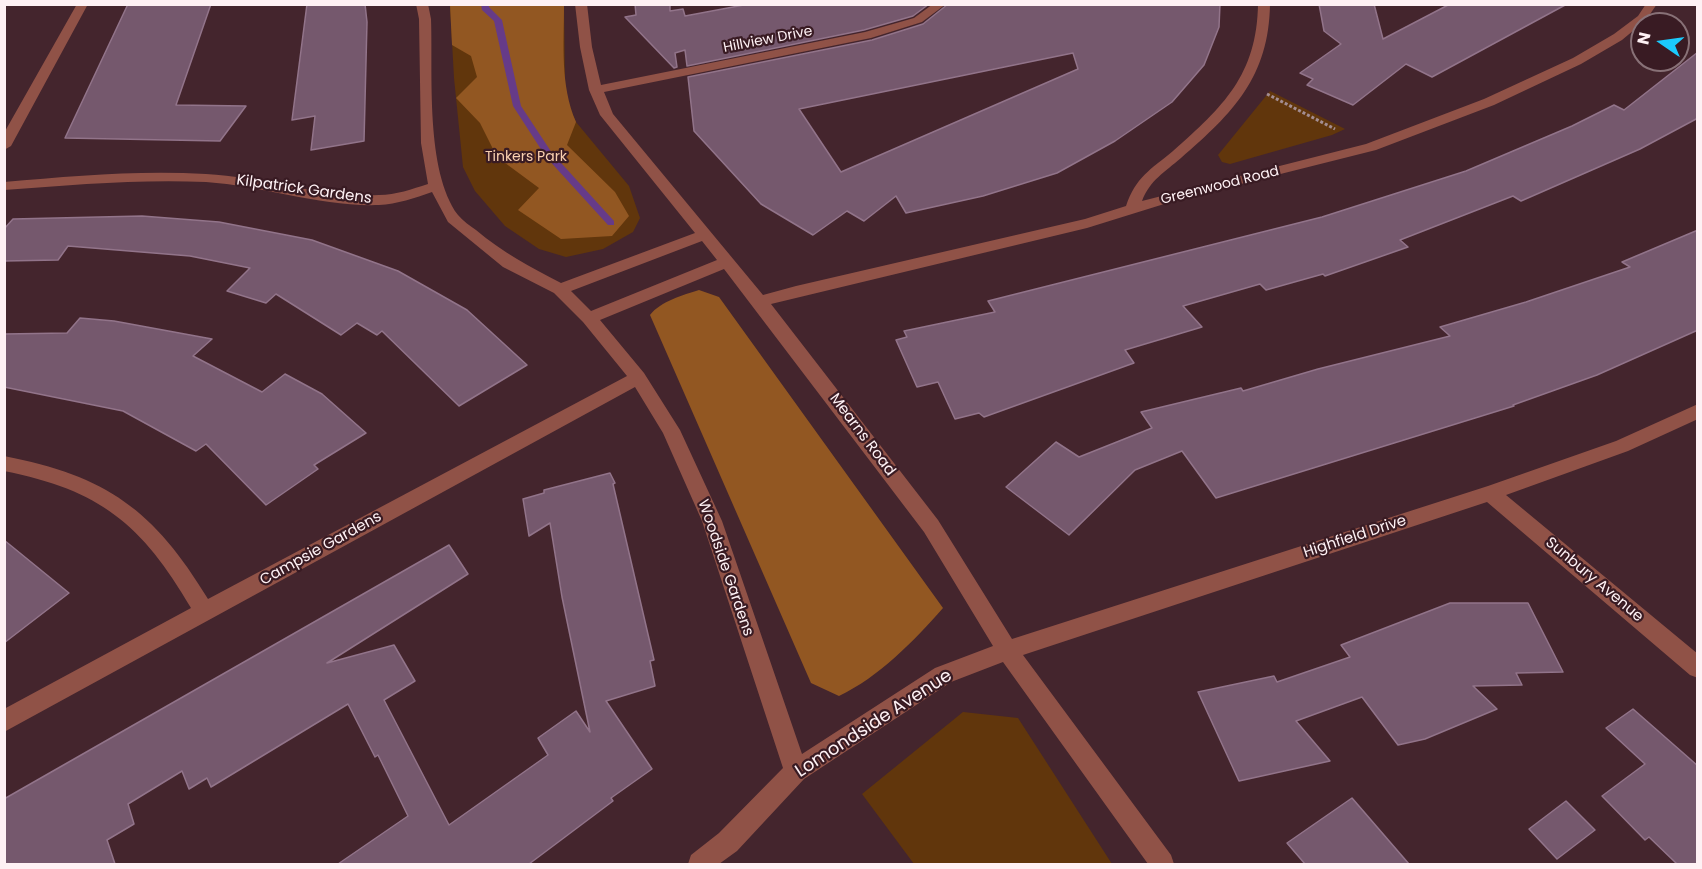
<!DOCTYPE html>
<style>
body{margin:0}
#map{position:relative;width:1702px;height:869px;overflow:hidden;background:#44252d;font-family:Poppins,sans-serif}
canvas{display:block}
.frame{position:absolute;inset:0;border:6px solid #fef1f4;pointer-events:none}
.north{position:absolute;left:1630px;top:12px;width:60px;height:60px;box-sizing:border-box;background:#391b23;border:2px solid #887177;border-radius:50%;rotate:283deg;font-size:16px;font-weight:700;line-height:24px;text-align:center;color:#fef1f4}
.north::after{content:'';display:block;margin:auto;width:21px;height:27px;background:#1bcafc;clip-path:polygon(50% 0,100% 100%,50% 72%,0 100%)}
</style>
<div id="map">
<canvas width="1702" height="869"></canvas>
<div class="frame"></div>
<div class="north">N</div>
</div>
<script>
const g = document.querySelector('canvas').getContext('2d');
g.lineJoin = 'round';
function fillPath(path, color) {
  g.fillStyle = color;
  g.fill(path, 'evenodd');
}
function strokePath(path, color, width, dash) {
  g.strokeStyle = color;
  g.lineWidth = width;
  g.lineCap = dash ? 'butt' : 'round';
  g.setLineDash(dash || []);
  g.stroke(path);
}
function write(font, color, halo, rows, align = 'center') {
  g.font = font + ' Poppins,sans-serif';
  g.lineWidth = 4.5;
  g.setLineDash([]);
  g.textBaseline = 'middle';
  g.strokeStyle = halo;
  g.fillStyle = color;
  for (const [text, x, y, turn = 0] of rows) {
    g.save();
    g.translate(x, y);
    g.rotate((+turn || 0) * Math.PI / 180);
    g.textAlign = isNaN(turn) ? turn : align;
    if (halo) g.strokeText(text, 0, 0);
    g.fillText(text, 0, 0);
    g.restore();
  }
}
fillPath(new Path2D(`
 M450 5H564L565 88 568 104 576 122 629 186 640 218 633 232 603 249 566 257 539 249 505 226 475 191 463 167 454 78Z
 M1270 91 1345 129 1332 135 1230 164 1222 162 1218 155Z
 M963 712 1018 718 1112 864H914L862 794Z`), '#61360c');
fillPath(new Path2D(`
 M450 5H564C564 44 560 85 576 122L567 145 615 192 629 216 612 236 561 239 518 210 539 188 497 157 480 123 456 98 477 77 471 56 452 45Z
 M699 290 719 297 943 608C914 641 879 677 839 696L811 683 650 315C661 301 683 295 699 290Z`), '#925722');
fillPath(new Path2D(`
 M481 4H489V7L502 20 521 106 552 153 614 221V225H608L546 157 513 106 494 21 482 10Z`), '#663b88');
const building = new Path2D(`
 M128 4H211L176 105 246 106 220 141 65 138Z
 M307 4H365L367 22 364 141 311 150 315 116 292 120Z
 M635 4H670V11L683 9 685 16 749 4H929L913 16 864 30 687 66 685 50 675 53 677 67 674 68 625 17 636 15Z
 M948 4H1220L1219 27 1204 65 1172 102 1115 141 1057 173 983 196 906 213 896 196 864 221 847 211 813 235 761 204 694 131 688 77 872 40 923 24ZM1073 53 1078 69 841 172 799 109Z
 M1319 4H1374L1383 39 1450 4H1567L1432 77 1406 64 1353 105 1307 85 1313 79 1300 73 1341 44 1324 31Z
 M1698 52V118L1640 149 1521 201 1513 196 1400 240 1408 247 1325 276 1323 274 1266 290 1260 284 1183 306 1202 327 1125 350 1134 363 984 417 979 413 955 419 938 382 917 387 896 340 907 337 904 331 995 312 988 301 1322 217 1466 171 1572 126 1614 105 1624 110Z
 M142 216 219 222 312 240 398 271 467 310 527 365 459 406 382 331 377 335 357 323 341 335 276 294 266 303 227 291 250 268 190 256 68 246 58 260 4 261V229L13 219Z
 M1698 230V330L1597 375 1513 405 1514 406 1216 498 1182 451 1135 470 1069 535 1006 487 1056 442 1079 457 1152 428 1141 412 1241 388 1243 391 1318 369 1450 336 1440 327 1526 302 1630 267 1622 262Z
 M80 318 114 321 212 339 193 356 262 392 285 374 322 394 366 433 314 465 318 469 266 505 206 444 196 451 123 411 4 387V334L67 333Z
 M610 473 615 483 613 484 654 660 650 661 655 686 606 701 652 769 611 798 613 801 529 864H338L408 816 378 755 375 757 348 704 211 787 207 778 189 789 182 771 128 804 134 824 107 840 115 864H4V799L449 545 468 574 327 663 394 645 415 681 384 700 449 825 548 755 538 738 576 711 590 732 562 597 550 523 529 536 523 499 544 493V490Z
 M4 540 69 593 4 643Z
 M1450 603H1528L1563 672 1516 673 1522 685 1473 686 1497 709 1425 739 1398 745 1362 697 1296 721 1330 761 1239 781 1198 692 1274 676 1277 682 1350 657 1341 645Z
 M1633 709 1698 766V864H1677L1649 837 1645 840 1602 796 1645 764 1606 728Z
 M1352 798 1409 864H1305L1287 843Z
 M1566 801 1595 830 1557 859 1529 829Z`);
fillPath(building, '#75586d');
strokePath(building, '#92748a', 1.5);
strokePath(new Path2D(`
 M1267 94 1335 129`), '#a38d92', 3, [3, 2]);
fillPath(new Path2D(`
 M77 4H88L11 146 4 150V133Z
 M416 4H428L431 19C433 74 425 170 458 215 463 221 470 226 476 230 502 252 530 267 561 283L695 233 600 115 589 90 580 47 575 4H587L592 47 601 85 865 32 914 18 933 4H946L922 22 871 38 604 92 613 114 763 295 796 286 1085 219 1126 206C1136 177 1150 170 1173 151 1223 107 1257 75 1258 4H1270C1269 77 1233 113 1181 158 1165 172 1150 180 1142 201L1366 144 1484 99 1573 58 1614 34 1638 16 1646 4H1657L1646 20 1622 40 1581 64 1494 105 1376 150 1177 200 1087 228 771 304 938 520 1012 639 1488 486 1616 441 1698 404V419L1628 451 1506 495 1698 654V678L1690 675 1487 502 1023 655 1171 855 1174 864H1148L1003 662 951 682 804 779 737 851 719 864H688L691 855 719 833 783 768 702 521 663 433 635 387 4 732V709L191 608C142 524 100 490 4 471V456C107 476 154 510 208 599L627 376 583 322 554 293 503 267 448 222 432 192C415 198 397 204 379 205 321 207 264 186 206 182 139 179 72 185 4 190V182C72 176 139 170 206 174 264 177 322 198 379 195 396 195 412 189 428 184L421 143 419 19ZM702 241 717 260 591 311 571 291ZM724 269 924 532 993 646 935 668 802 754 722 521 680 430 644 373 600 320Z`), '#905247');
write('14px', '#fef1f4', '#391b23', [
 ["Hillview Drive",768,40,-11],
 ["Greenwood Road",1220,186,-14]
]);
write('14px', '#f9d0b0', '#391b23', [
 ["Tinkers Park",526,157]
]);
write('15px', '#fef1f4', '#391b23', [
 ["Kilpatrick Gardens",304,190,8],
 ["Mearns Road",862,435,53],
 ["Highfield Drive",1355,537,-18],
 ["Campsie Gardens",321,549,-29],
 ["Woodside Gardens",725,568,71],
 ["Sunbury Avenue",1594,580,40]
]);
write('18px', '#fef1f4', '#391b23', [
 ["Lomondside Avenue",874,724,-33]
]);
</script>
